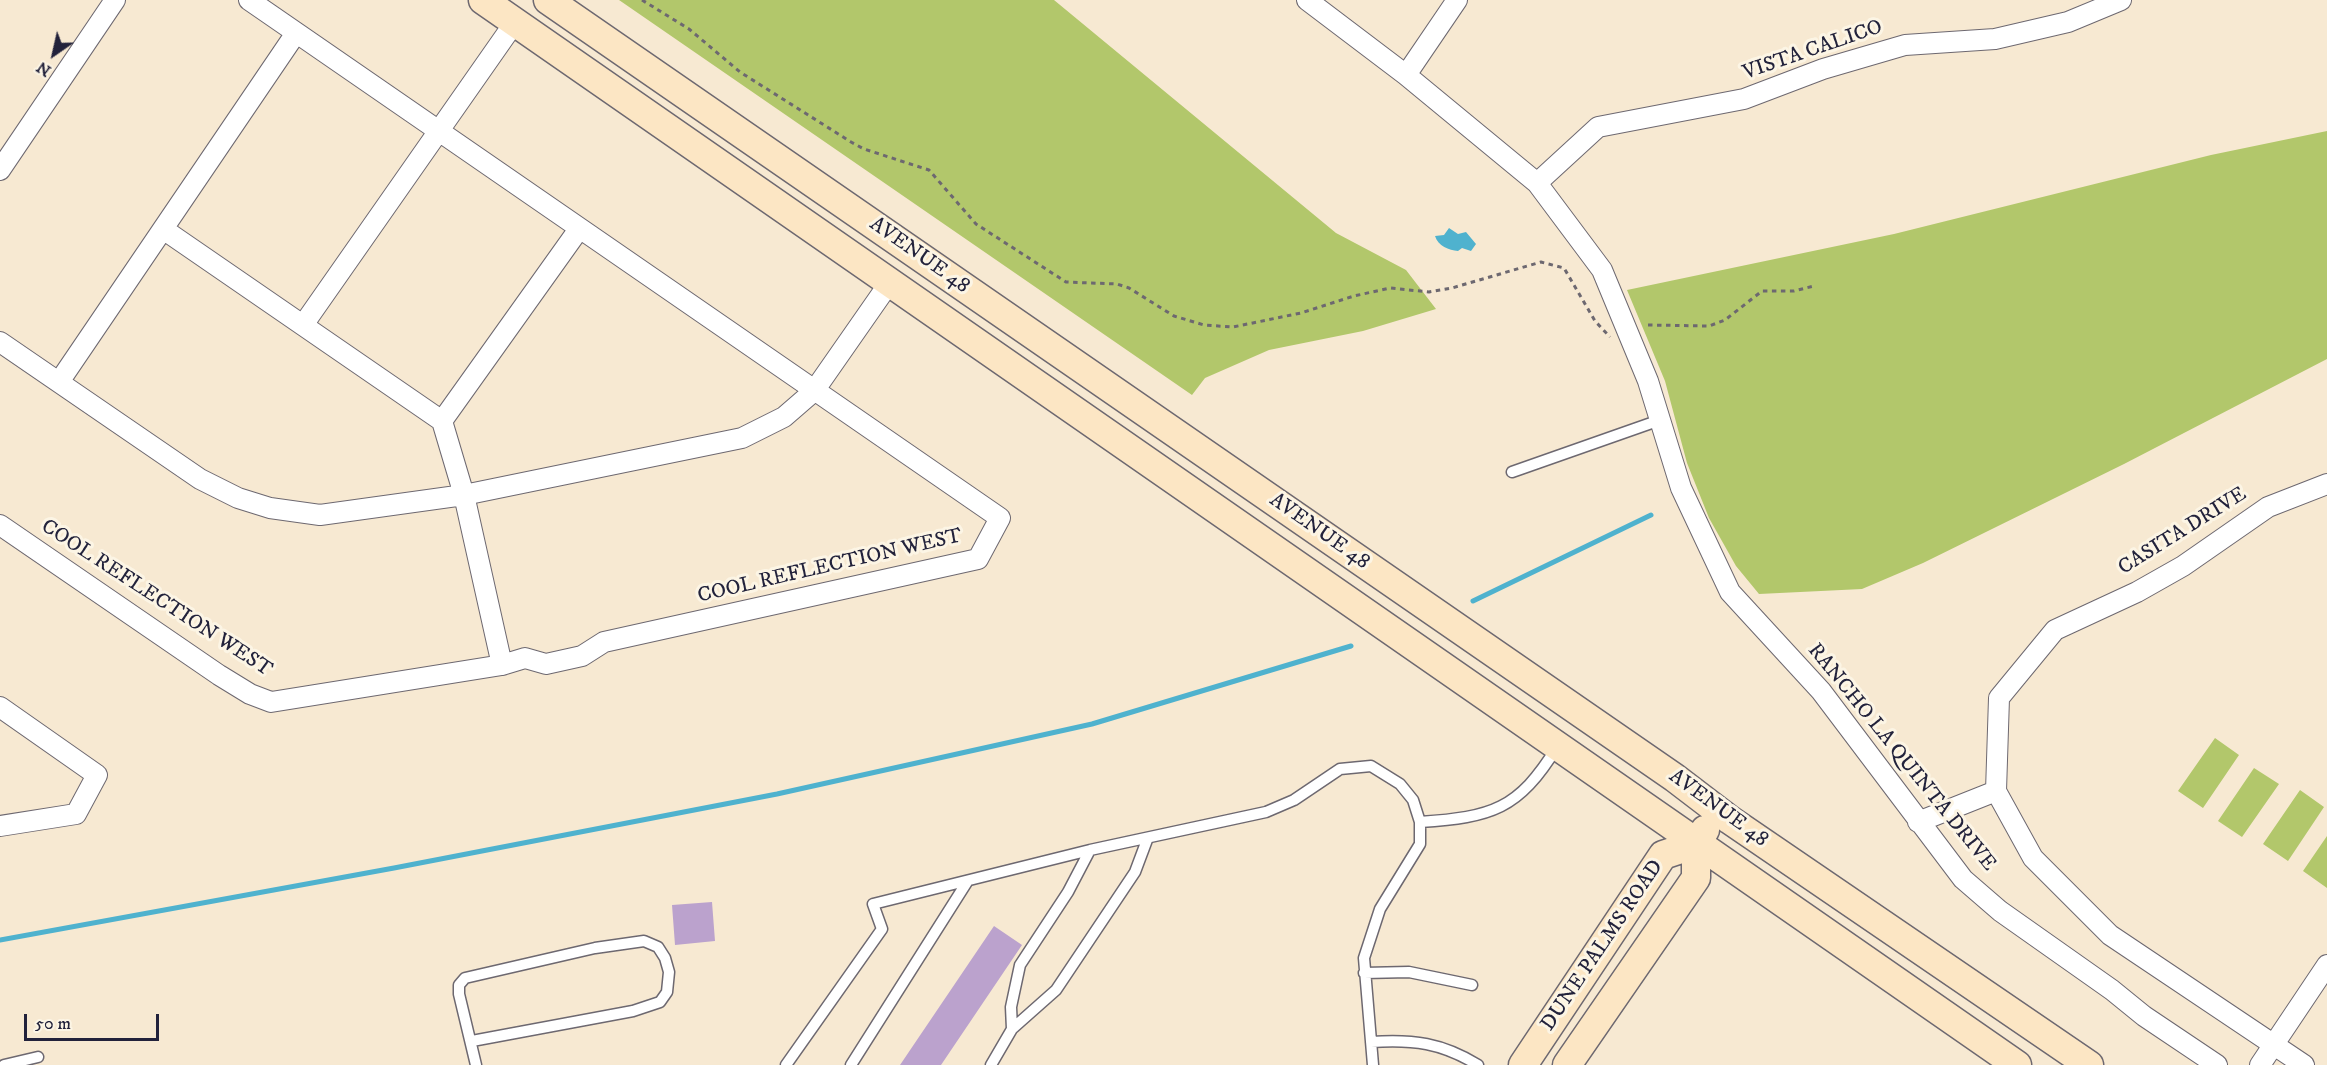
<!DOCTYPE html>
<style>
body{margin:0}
#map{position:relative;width:2327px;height:1065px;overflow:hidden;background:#f7e9d2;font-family:"IM FELL DW Pica",serif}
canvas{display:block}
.north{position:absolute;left:24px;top:24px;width:60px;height:60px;-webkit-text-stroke:4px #fcf5e5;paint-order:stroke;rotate:214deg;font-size:16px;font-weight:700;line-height:24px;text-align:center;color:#22223b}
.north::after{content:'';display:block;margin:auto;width:21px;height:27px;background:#22223b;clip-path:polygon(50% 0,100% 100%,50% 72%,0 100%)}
.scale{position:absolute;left:24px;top:1014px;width:135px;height:27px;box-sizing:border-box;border:3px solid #22223b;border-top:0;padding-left:8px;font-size:18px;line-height:21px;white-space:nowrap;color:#22223b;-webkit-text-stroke:4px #fcf5e5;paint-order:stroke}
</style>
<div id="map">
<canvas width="2327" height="1065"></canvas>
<div class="north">N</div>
<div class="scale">50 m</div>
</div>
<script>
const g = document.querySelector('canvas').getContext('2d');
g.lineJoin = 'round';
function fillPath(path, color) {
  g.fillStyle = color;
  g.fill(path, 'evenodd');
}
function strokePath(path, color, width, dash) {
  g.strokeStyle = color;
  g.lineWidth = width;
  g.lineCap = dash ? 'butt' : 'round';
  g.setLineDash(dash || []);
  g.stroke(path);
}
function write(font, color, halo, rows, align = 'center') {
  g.font = font + ' "IM FELL DW Pica",serif';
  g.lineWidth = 6;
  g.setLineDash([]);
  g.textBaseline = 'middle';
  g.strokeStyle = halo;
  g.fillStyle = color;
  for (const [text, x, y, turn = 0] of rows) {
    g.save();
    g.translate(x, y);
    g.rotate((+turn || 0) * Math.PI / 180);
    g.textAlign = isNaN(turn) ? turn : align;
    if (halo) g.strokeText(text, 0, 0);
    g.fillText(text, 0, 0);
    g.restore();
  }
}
fillPath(new Path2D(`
 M619 0H1054L1336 233 1406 270 1436 309 1363 331 1269 350 1205 378 1192 395Z
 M2327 131V359L2124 464 1923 563 1862 589 1759 594 1736 566 1709 518 1687 463 1665 381 1627 290 1894 234 2211 155Z
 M2215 738 2239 755 2203 808 2178 791Z
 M2254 768 2279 784 2242 837 2218 821Z
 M2300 790 2324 807 2288 861 2263 844Z
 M2327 836V888L2303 871Z`), '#b2c76b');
fillPath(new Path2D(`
 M1449 228 1458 234 1466 232 1476 244 1471 251 1462 248 1458 251C1449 250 1438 246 1435 236L1444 235Z`), '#4fb2ce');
strokePath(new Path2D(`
 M1473 601 1651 515
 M0 940 394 868 777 794 1092 724 1351 646`), '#4fb2ce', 5);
fillPath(new Path2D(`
 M712 902 715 941 675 945 672 905Z
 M994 926 1022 945 941 1065H900Z`), '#bba2cd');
const service = new Path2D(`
 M1512 472 1660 420
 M1420 822C1492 817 1518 810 1557 747
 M1364 973 1409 972 1472 985
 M1012 1029 1056 990 1135 872 1147 840
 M472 1041 633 1011 660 1002 667 992 669 972 665 958 658 947 644 941 595 948 465 978 459 985V994L476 1065
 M1371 1042C1413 1039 1442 1043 1478 1065
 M4 1065 38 1057
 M786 1065 882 929 873 904 1090 850 1266 812 1294 800 1340 769 1371 766 1400 784 1413 800 1420 822V844L1380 909 1364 958 1373 1065
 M851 1065 967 882
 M991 1065 1012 1029 1011 1007 1020 965 1068 892 1090 850`);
const minor = new Path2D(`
 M1307 0 1406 75 1537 183 1602 270 1648 381 1681 488 1730 592 1821 691 1963 879 2000 911 2112 990 2144 1016 2217 1065
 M1406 75 1457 0
 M0 170 115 0
 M1537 183 1598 127 1744 99 1823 69 1905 45 1995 39 2068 22 2121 0
 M163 229 442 421 464 495 502 665
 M303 325 515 22
 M0 342 200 479 238 498 270 508 320 515 464 495 742 438 784 417 814 391 890 282
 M59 382 296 33
 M442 421 579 229
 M0 525 219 675 250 694 271 702 502 665 525 658 546 664 582 656 604 642 978 559 1000 518 249 0
 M0 707 97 775 76 814 0 826
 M1918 822 1996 791
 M2260 1065 2327 965
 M2304 1065 2110 935 2033 858 1996 791 1999 698 2055 630 2137 592 2183 566 2268 507 2327 484`);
const secondary = new Path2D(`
 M483 0 2017 1065
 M548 0 1675 778 1730 820 2089 1065
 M1523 1065 1663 855 1696 844
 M1567 1065 1696 878V844L1705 830`);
strokePath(service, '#6d6870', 13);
strokePath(minor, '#6d6870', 22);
strokePath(secondary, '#6d6870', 31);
strokePath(new Path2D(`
 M642 0 689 29 740 72 851 142 864 149 929 170 976 224 1066 282 1117 284 1129 288 1174 316 1204 325 1233 327 1301 313 1354 296 1390 288 1429 292 1452 288 1541 262 1564 268 1595 321 1610 337
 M1648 325 1709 326 1725 320 1762 291H1794L1814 286`), '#6d6870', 3, [4.5, 4.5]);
strokePath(service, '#fff', 10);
strokePath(minor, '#fff', 20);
strokePath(secondary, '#fce6c4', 28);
write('21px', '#22223b', '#fcf5e5', [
 ["VISTA CALICO",1813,51,-19],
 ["AVENUE 48",919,256,35],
 ["AVENUE 48",1319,532,35],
 ["CASITA DRIVE",2183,532,-32],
 ["COOL REFLECTION WEST",830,567,-13],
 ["COOL REFLECTION WEST",156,599,33],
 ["RANCHO LA QUINTA DRIVE",1901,758,51],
 ["AVENUE 48",1718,809,36],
 ["DUNE PALMS ROAD",1603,946,-56]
]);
</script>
